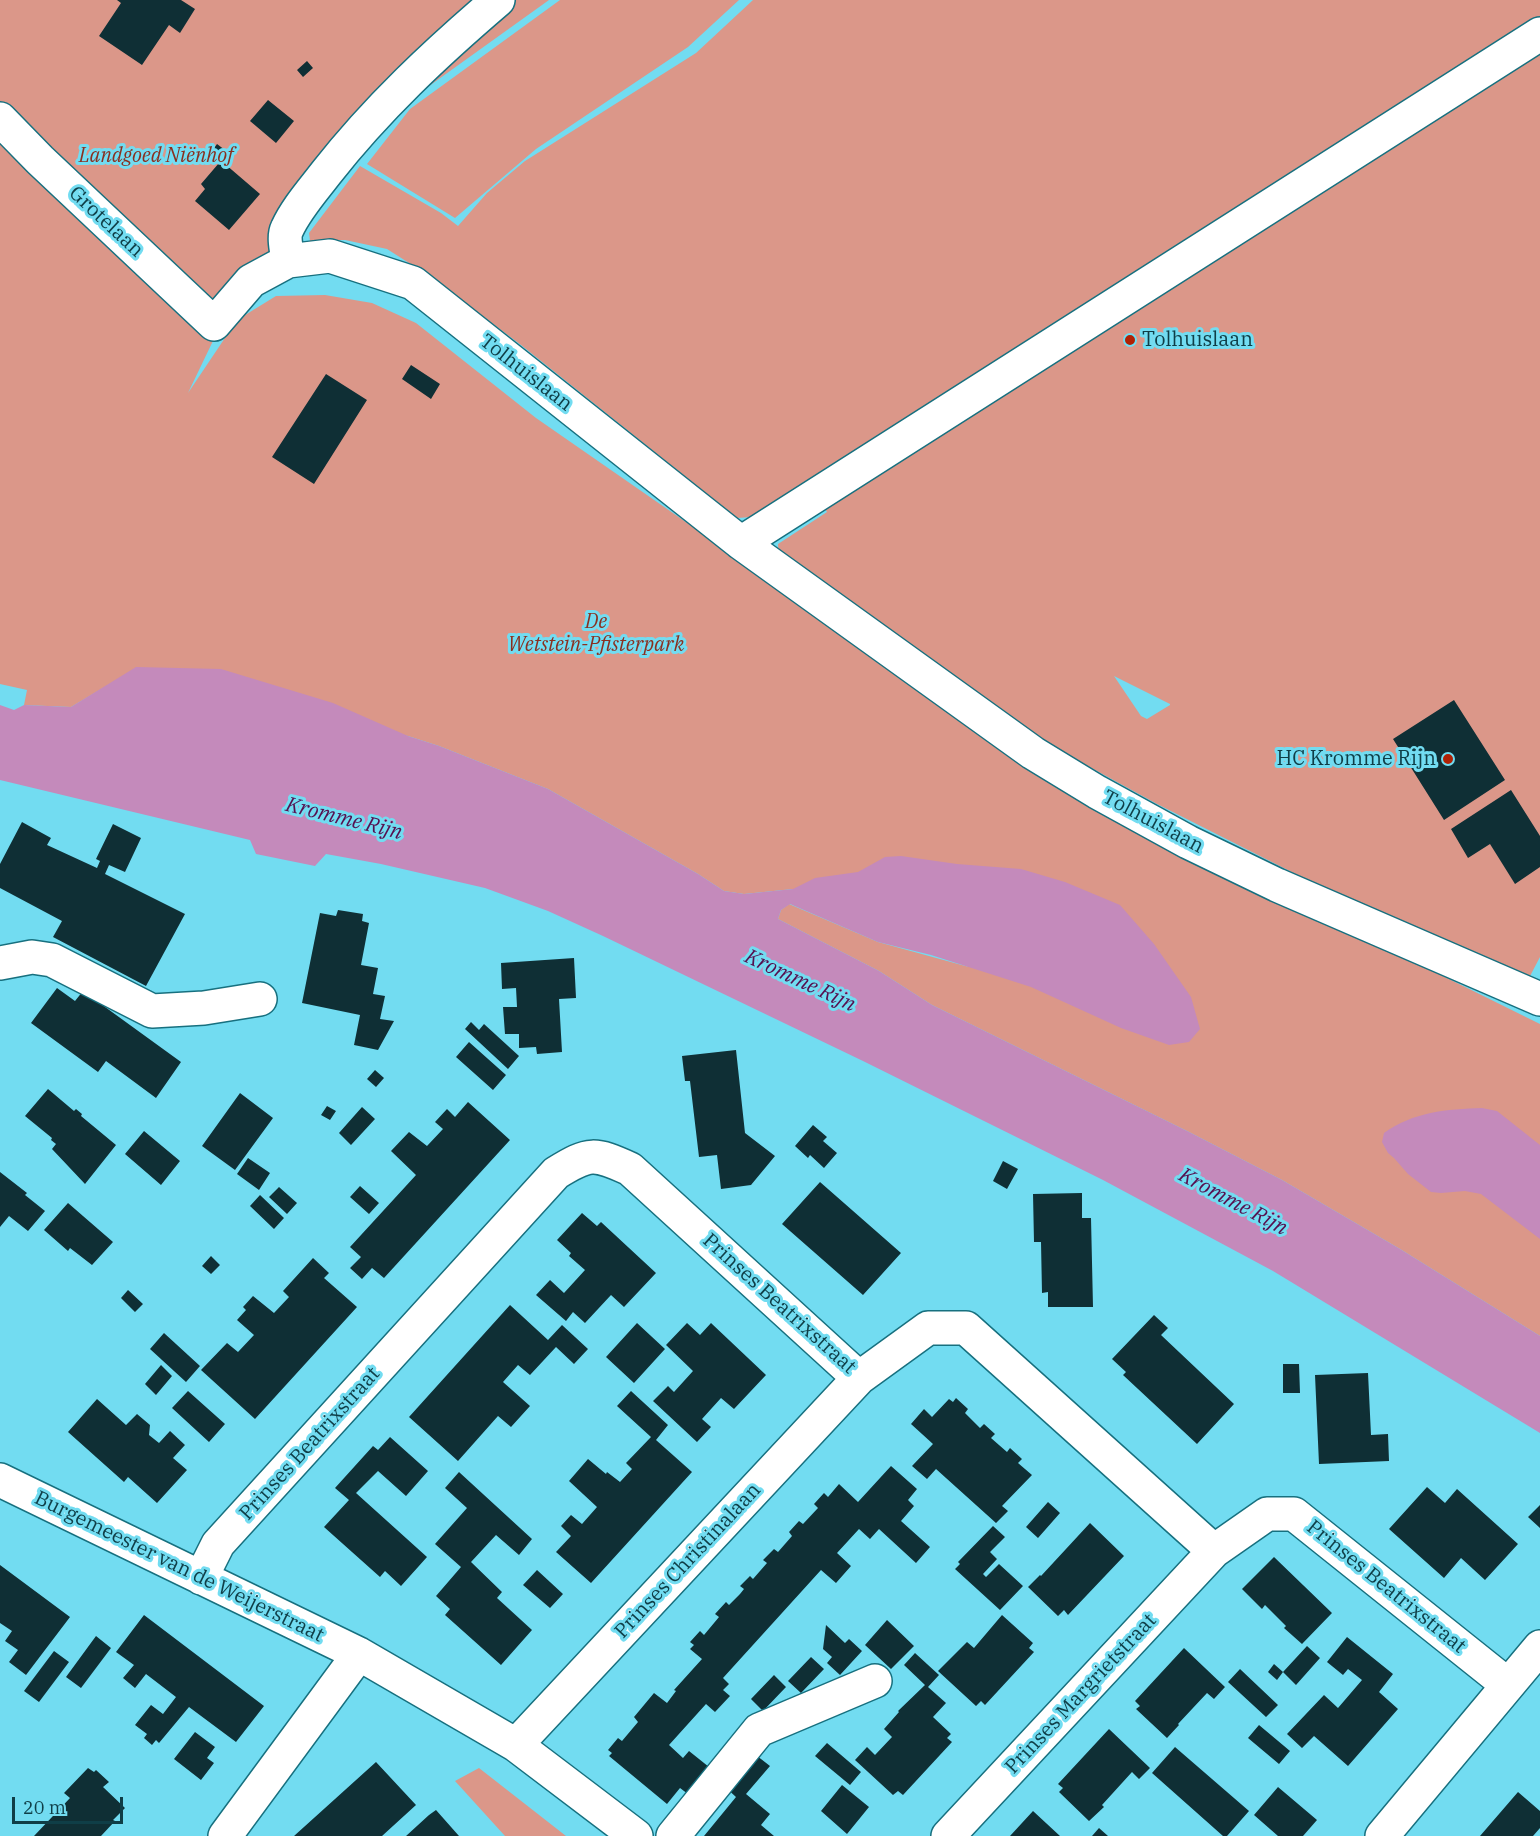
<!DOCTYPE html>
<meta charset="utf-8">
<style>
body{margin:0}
#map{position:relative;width:1540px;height:1836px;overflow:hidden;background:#72dcf1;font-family:"IBM Plex Serif",serif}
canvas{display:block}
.scale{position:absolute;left:12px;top:1797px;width:111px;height:27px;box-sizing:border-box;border:3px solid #0f3e47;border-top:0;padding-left:8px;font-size:18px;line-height:21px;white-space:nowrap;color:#0f3e47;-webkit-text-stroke:4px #72dcf1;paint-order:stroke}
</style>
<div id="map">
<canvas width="1540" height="1836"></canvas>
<div class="scale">20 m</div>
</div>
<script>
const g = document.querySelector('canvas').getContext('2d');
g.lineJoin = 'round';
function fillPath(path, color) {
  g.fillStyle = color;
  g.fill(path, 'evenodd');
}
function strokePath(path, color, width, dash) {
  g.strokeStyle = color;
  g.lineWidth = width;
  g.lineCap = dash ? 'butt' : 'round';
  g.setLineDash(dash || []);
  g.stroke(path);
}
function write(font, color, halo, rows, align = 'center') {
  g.font = font + ' "IBM Plex Serif",serif';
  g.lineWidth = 6;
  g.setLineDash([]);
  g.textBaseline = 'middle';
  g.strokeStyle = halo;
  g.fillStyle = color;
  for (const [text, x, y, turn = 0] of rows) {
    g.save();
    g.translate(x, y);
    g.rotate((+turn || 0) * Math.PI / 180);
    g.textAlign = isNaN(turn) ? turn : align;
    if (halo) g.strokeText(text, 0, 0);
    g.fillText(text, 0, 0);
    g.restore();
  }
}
fillPath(new Path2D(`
 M0 0H549L404 104 223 320 188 393 237 320 276 296 325 295 372 303 416 323 536 418 1085 799 1540 1024V1336L1400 1249 1282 1180 1189 1132 932 1005 879 971 778 919 781 910 789 904 878 942 969 967 793 889 744 894 724 891 698 874 548 789 439 746 408 736 103 688 71 707 24 705 27 690 0 684Z
 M560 0H739L688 47 536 149 455 218 367 164 410 109Z
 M753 0H1540V957L1529 978 1436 945 1157 804 1075 759 979 699 779 559 778 544 827 512 807 480 752 517 737 518 521 345 428 275 387 249 345 240 310 241 309 233 360 166 441 213 458 226 487 193 525 161 696 53ZM1114 676 1170 704V705L1147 719 1141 716Z
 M479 1768 566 1836H505L455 1781Z`), '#db9789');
fillPath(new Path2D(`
 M136 667 221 669 333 703 408 736 439 746 548 789 698 874 724 891 744 894 793 889 815 878 858 872 885 857 901 856 957 864 1021 869 1065 882 1120 905 1154 944 1191 997 1200 1029 1189 1042 1169 1045 1121 1028 1031 987 931 955 878 942 790 904 781 910 778 919 879 971 932 1005 1189 1132 1282 1180 1400 1249 1540 1336V1433L1273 1271 1103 1180 863 1061 603 936 548 911 485 888 381 864 326 854 315 866 256 854 250 840 0 780V705L14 710 24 705 71 707Z
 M1482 1108 1497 1111 1540 1145V1239L1481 1194 1465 1191 1441 1193 1431 1192 1408 1174 1394 1158 1388 1153 1382 1142 1384 1133C1413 1112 1447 1109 1482 1108Z`), '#c48abb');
fillPath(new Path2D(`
 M117 0H181L195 9 180 33 169 25 142 65 99 36 121 3Z
 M307 61 313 68 303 77 297 70Z
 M268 100 294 121 276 143 250 121Z
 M217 144 229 153 221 163 210 154Z
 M219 163 224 167 225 164 260 194 229 230 195 201 205 189 201 184Z
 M411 365 440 384 431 399 402 379Z
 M326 374 367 400 314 484 272 457Z
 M1454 700 1505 780 1444 820 1393 739Z
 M1511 790 1540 836V867L1515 884 1490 844 1468 858 1451 829Z
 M22 822 51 838 47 845 97 868 100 861 96 859 113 824 141 838 125 872 109 865 105 874 185 914 146 986 53 937 62 921 0 888V864Z
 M338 910 363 914 362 921 369 923 361 965 378 968 373 994 385 996 380 1019 394 1021 378 1050 354 1045 360 1015 302 1003 320 913 336 916Z
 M574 958 576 998 559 999 562 1052 537 1054 536 1047 519 1048V1034H505L503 1007H517L516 988 502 989 501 963Z
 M57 988 75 1001 83 991 181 1062 156 1098 106 1061 98 1072 31 1023Z
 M471 1022 479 1030 484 1024 519 1056 508 1069 465 1029Z
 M469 1042 506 1075 493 1090 456 1057Z
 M736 1050 745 1133 775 1156 751 1185 721 1189 717 1155 699 1157 690 1081H685L682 1056Z
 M375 1070 384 1078 376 1087 367 1079Z
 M48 1089 74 1111 76 1109 82 1114 81 1116 116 1145 85 1184 52 1149 56 1144 51 1140 52 1138 25 1116Z
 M240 1093 273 1118 235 1170 202 1146Z
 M468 1102 510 1140 384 1278 372 1268 362 1279 350 1268 361 1257 350 1247 416 1175 391 1151 409 1132 427 1146 443 1129 435 1122 447 1109 455 1117Z
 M327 1106 336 1111 330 1120 321 1115Z
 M362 1107 375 1119 351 1145 339 1133Z
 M813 1125 827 1137 823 1141 837 1153 824 1168 810 1155 808 1158 795 1146Z
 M144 1131 180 1161 161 1185 125 1154Z
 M248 1158 270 1173 259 1190 237 1174Z
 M1003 1161 1018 1169 1007 1189 993 1181Z
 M0 1172 27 1193 25 1195 45 1211 28 1231 9 1216 0 1227Z
 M820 1182 901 1253 863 1295 782 1224Z
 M360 1186 379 1203 369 1214 350 1197Z
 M279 1187 297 1203 287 1214 269 1197Z
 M1082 1193V1218H1091L1093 1307H1048V1292L1042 1293 1041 1242H1034L1033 1194Z
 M260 1195 284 1218 274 1229 250 1206Z
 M68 1203 113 1242 92 1265 70 1248 68 1251 44 1230Z
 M582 1213 597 1226 601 1222 656 1273 624 1307 611 1295 585 1323 573 1312 566 1321 536 1295 550 1280 564 1293 585 1270 569 1256 571 1253 557 1240Z
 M211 1256 220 1265 211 1274 202 1266Z
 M313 1258 329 1273 324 1278 357 1307 255 1419 201 1370 227 1343 238 1352 254 1335 237 1320 246 1310 243 1307 253 1296 274 1313 289 1297 283 1291Z
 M128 1290 143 1304 135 1312 121 1298Z
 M510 1305 548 1340 562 1325 588 1349 574 1364 556 1347 530 1375 518 1365 503 1382 530 1406 511 1427 498 1416 458 1461 409 1417Z
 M1154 1315 1168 1328 1161 1335 1234 1404 1197 1444 1123 1375 1126 1372 1112 1359Z
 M637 1323 665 1349 634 1383 606 1357Z
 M687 1323 700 1335 711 1323 766 1375 734 1409 721 1398 702 1419 711 1427 697 1442 653 1401 668 1386 674 1392 693 1371 666 1345Z
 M164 1333 200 1366 186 1382 150 1349Z
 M1283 1364H1299L1300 1393H1283Z
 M161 1365 172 1376 156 1395 145 1384Z
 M1368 1373 1371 1435 1388 1434 1389 1461 1319 1464 1315 1375Z
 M188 1391 225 1424 209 1442 172 1408Z
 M631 1391 668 1425 656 1440 692 1472 591 1583 556 1552 571 1536 561 1526 571 1515 582 1524 597 1507 569 1481 588 1459 606 1474 607 1472 620 1482 632 1469 626 1463 651 1437 617 1406Z
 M956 1398 968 1409 965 1413 980 1428 984 1424 995 1434 991 1438 1007 1452 1010 1448 1022 1459 1018 1463 1032 1475 1002 1506 1008 1511 996 1523 936 1469 927 1479 912 1466 933 1444 911 1424 924 1409 932 1417 949 1399 953 1402Z
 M97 1399 126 1425 137 1414 150 1425 149 1435 159 1443 170 1431 185 1445 173 1458 187 1470 157 1503 128 1477 124 1482 68 1432Z
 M390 1437 428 1471 406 1496 378 1471 356 1493 427 1557 401 1586 385 1571 380 1577 324 1527 349 1500 335 1488 373 1446 378 1450Z
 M891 1466 917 1489 908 1500 914 1506 901 1521 930 1547 916 1563 879 1529 870 1539 859 1529 837 1553 851 1566 836 1583 821 1570 723 1678 729 1684 723 1690 730 1696 715 1712 706 1704 669 1745 683 1758 689 1751 714 1771 692 1797 680 1788 667 1804 609 1756 612 1753 608 1750 618 1738 622 1741 638 1722 634 1717 654 1693 667 1703 676 1691 674 1690 702 1659 690 1649 694 1645 690 1642 700 1631 704 1635 719 1617 715 1614 726 1602 729 1605 740 1594 744 1589 740 1586 750 1576 753 1579 767 1563 763 1560 774 1549 778 1552 792 1536 789 1532 799 1521 803 1524 818 1508 814 1504 824 1493 828 1497 839 1484 858 1502Z
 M459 1472 532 1539 519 1555 496 1535 471 1562 502 1592 497 1598 532 1630 501 1665 445 1615 450 1609 436 1596 461 1567 435 1544 467 1508 445 1488Z
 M1427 1487 1445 1503 1457 1489 1518 1544 1485 1580 1461 1558 1444 1578 1389 1529Z
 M1048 1502 1060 1513 1038 1538 1026 1527Z
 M1540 1505V1528L1528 1517Z
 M1090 1523 1124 1556 1068 1615 1064 1610 1058 1616 1028 1587 1040 1575 1041 1576Z
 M993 1526 1005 1537 990 1552 997 1559 983 1574 986 1577 999 1564 1023 1586 1000 1610 955 1569 960 1564 958 1562Z
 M1274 1557 1332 1613 1302 1644 1284 1628 1286 1626 1265 1605 1262 1609 1242 1589Z
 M0 1565 70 1617 26 1675 9 1662 18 1650 5 1641 12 1631 0 1623Z
 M537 1570 563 1594 550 1608 523 1585Z
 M144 1615 264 1706 236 1742 189 1707 159 1743 156 1740 152 1745 144 1738 147 1734 135 1725 151 1705 163 1714 176 1697 146 1674 135 1688 123 1678 134 1665 116 1652Z
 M1002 1615 1033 1643 1029 1648 1034 1652 985 1705 981 1701 976 1706 938 1671 967 1642 974 1648Z
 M887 1620 914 1646 891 1669 865 1645Z
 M826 1625 845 1643 849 1639 862 1651 840 1675 827 1663 832 1657 823 1649Z
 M96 1636 111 1648 81 1688 66 1677Z
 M1347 1637 1393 1674 1379 1692 1398 1709 1348 1766 1314 1736 1302 1748 1287 1734 1324 1695 1338 1708 1362 1680 1348 1669 1343 1675 1327 1662Z
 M1307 1646 1320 1658 1296 1685 1283 1672Z
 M1184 1648 1225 1687 1214 1699 1207 1693 1178 1724 1179 1725 1167 1738 1136 1709 1140 1706 1135 1701Z
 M54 1651 69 1662 39 1702 24 1691Z
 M915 1653 939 1675 928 1687 946 1703 933 1717 951 1734 947 1738 952 1742 903 1795 898 1791 893 1795 855 1760 867 1747 875 1755 892 1737 884 1729 899 1712 898 1711 925 1685 904 1665Z
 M811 1657 824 1669 801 1693 788 1681Z
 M1274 1664 1283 1672 1277 1680 1268 1672Z
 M1240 1669 1278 1705 1266 1717 1228 1682Z
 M774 1675 786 1687 763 1711 751 1699Z
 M1259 1725 1290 1751 1279 1764 1248 1738Z
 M1109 1729 1150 1768 1139 1779 1132 1772 1102 1805 1104 1807 1089 1821 1059 1792 1063 1788 1058 1784Z
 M195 1732 215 1747 207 1758 214 1763 201 1780 174 1759Z
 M827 1743 861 1772 850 1785 815 1756Z
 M1175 1747 1249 1811 1227 1836H1223L1152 1773Z
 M752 1752 770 1766 746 1794 770 1814 761 1825 774 1836H704L736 1797 724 1786Z
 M376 1762 416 1805 382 1836H294Z
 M88 1768 94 1772 96 1770 109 1782 103 1787 125 1808 113 1820 115 1821 101 1836H34L70 1798 64 1793Z
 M842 1785 869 1807 847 1834 821 1811Z
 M1278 1787 1317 1820 1303 1836H1278L1254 1815Z
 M1518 1792 1540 1811V1828L1533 1836H1480Z
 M436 1810 459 1836H406L429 1815Z
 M1033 1811 1060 1836H1010Z
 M1099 1828 1108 1836H1092Z`), '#0f2f35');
const minor = new Path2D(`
 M0 119 40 160 214 324 251 281 288 261 330 256 413 283 741 543 1033 753 1097 792 1188 842 1277 885 1540 999
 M288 261C287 252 283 237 287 229 296 209 313 190 326 173 377 108 436 53 498 0
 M741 543 1540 34
 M0 963 32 957 52 960 152 1011 204 1008 260 999
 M0 1480 359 1654 516 1745 636 1836
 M201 1578 218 1544 556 1173C590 1152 594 1153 630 1169L859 1378 928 1328H966L1214 1551 1267 1514H1294L1508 1685
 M516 1745 859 1378
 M225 1836 359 1654
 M673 1836 759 1730 875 1681
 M948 1836 1214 1551
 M1382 1836 1540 1647`);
strokePath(minor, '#17707f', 36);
strokePath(minor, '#fff', 33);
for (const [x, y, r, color] of [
 [1130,340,6,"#af2105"],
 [1448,759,6,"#af2105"]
]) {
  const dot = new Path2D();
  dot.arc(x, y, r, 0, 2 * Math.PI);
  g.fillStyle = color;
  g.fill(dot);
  strokePath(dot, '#72dcf1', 2);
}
write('italic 20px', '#8a3020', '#72dcf1', [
 ["Landgoed Niënhof",156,156],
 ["De",596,622],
 ["Wetstein-Pfisterpark",596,645]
]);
write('20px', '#0f3e47', '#72dcf1', [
 ["Grotelaan",106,222,43],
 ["Tolhuislaan",526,373,38],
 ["Tolhuislaan",1153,822,28],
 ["Prinses Beatrixstraat",779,1304,42],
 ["Prinses Beatrixstraat",310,1444,-48],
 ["Prinses Christinalaan",688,1561,-47],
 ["Burgemeester van de Weijerstraat",179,1567,26],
 ["Prinses Beatrixstraat",1386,1587,39],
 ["Prinses Margrietstraat",1081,1694,-47]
]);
write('20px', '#0f3e47', '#72dcf1', [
 ["Tolhuislaan",1142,340],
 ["HC Kromme Rijn",1436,759,"right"]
], 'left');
write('italic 21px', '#56104f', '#72dcf1', [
 ["Kromme Rijn",344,819,14],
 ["Kromme Rijn",800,981,25],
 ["Kromme Rijn",1233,1202,28]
]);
</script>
